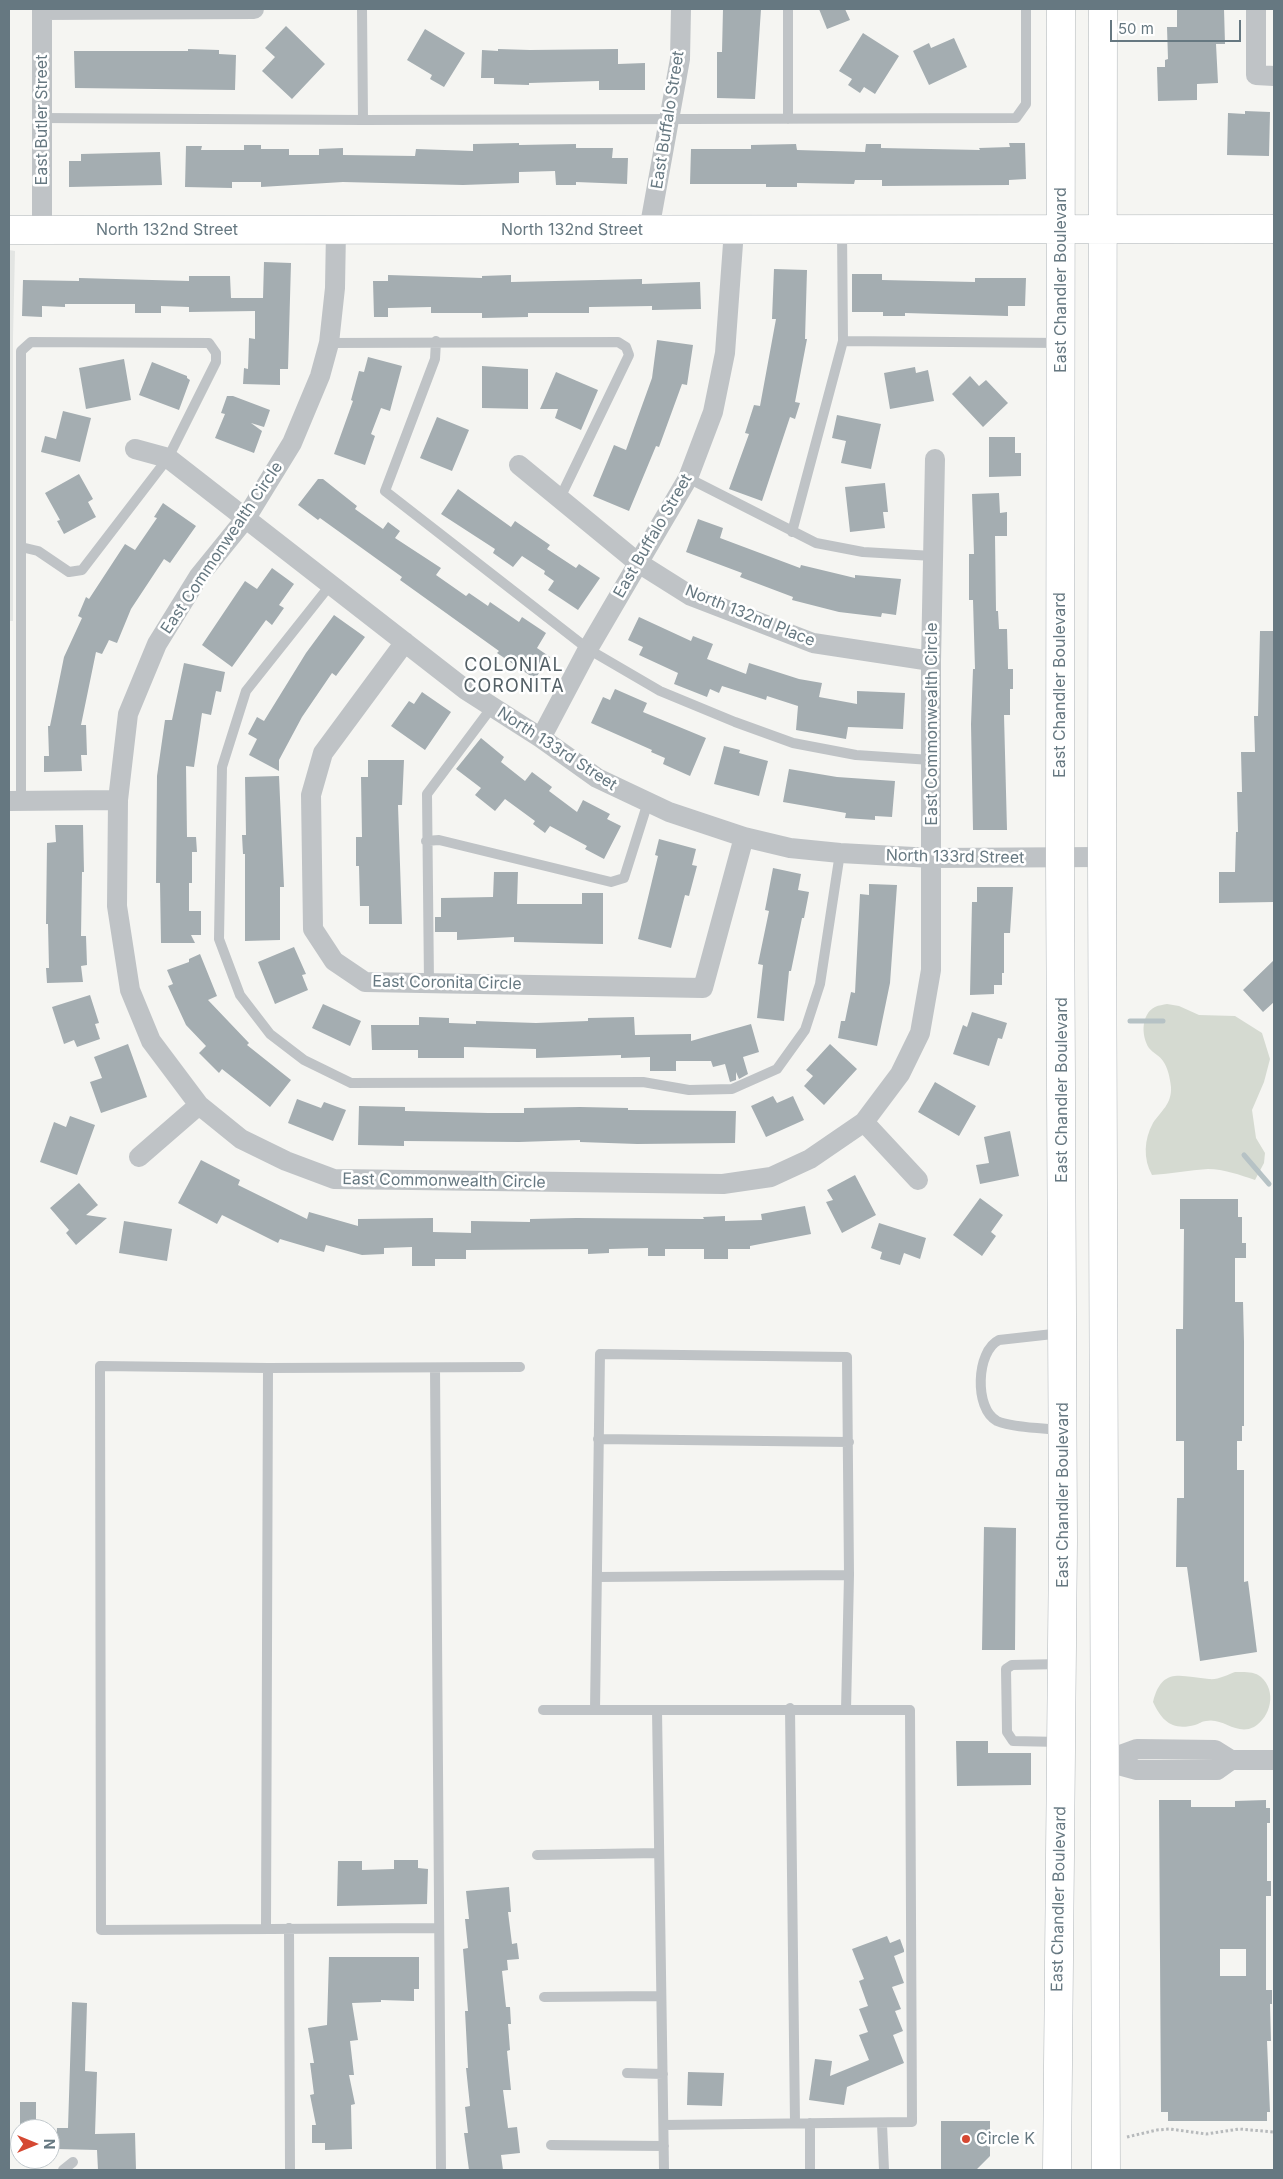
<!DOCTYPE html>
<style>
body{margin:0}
#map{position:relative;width:1283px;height:2179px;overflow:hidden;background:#f5f5f2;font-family:Inter,sans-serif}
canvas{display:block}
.frame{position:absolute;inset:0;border:10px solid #667881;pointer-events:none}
.north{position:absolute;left:10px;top:2119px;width:50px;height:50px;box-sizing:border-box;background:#fff;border:1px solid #c2c9cd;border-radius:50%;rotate:90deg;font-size:14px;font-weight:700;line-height:20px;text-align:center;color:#667881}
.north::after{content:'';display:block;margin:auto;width:18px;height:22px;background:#d54832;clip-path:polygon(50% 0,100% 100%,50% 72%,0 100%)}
.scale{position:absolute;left:1110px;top:20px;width:131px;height:22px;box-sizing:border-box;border:2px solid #667881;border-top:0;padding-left:6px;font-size:15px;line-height:18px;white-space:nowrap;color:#667881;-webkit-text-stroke:4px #fff;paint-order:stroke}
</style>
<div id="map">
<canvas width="1283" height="2179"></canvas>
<div class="frame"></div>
<div class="north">N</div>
<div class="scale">50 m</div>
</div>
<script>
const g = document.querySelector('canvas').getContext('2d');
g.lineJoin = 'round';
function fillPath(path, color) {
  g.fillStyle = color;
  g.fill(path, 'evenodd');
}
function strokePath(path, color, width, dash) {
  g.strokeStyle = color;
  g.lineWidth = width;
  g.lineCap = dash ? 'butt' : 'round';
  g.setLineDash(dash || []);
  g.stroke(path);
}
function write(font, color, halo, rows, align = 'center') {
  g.font = font + ' Inter,sans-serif';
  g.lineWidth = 5;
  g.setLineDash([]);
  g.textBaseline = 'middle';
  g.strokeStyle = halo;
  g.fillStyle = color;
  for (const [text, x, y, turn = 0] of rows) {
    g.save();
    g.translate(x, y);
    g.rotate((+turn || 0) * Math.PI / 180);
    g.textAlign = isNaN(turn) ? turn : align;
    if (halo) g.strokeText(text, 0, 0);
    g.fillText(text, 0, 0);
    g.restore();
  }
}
fillPath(new Path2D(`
 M9 250 15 251 13 337V621H9Z`), '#e3e5e3');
fillPath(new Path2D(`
 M1167 1004 1179 1006 1199 1015 1235 1016 1262 1033 1270 1059 1264 1082 1252 1110 1256 1138 1265 1153 1264 1163 1255 1180C1240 1175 1224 1169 1208 1169 1189 1170 1171 1174 1152 1175 1143 1159 1144 1139 1153 1123 1161 1111 1172 1104 1171 1087 1170 1078 1168 1068 1163 1061 1160 1056 1153 1053 1149 1048 1141 1036 1141 1014 1155 1007 1159 1005 1163 1005 1167 1004Z
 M1235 1672C1244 1672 1254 1671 1261 1677 1277 1691 1271 1717 1254 1727 1236 1736 1223 1717 1206 1721 1202 1721 1199 1724 1195 1725 1172 1731 1162 1721 1153 1702 1162 1666 1181 1677 1209 1679 1218 1680 1227 1675 1235 1672Z`), '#d5dad1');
strokePath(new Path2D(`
 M1130 1021H1163
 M1244 1155 1269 1184`), '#b6c2c5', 5);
fillPath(new Path2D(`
 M723 9H761L755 99 717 98V52H722Z
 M819 9H845L850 20 827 29Z
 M1177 9H1224L1225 44H1216L1218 83 1197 84V100L1158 101 1157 67H1165V60L1168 59 1167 27H1177Z
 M286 26 325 64 292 99 262 71 275 57 265 48Z
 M425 29 465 53 444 87 430 79 432 75 407 60Z
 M863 33 899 56 875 94 864 87 860 93 848 85 852 79 839 71Z
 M954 38 967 67 929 85 913 51 929 43 931 48Z
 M188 49 219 50V54L236 55 235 90 75 88 74 51H188Z
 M498 49 530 50 618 49V64L645 63V90H599V81L529 83V85L494 84V78H481L482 50 498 51Z
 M1245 111 1270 112 1269 156 1227 155 1228 113 1245 114Z
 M519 143V145L576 144V148H613L612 158H628L627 184 576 182V185H556L555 171 519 172V183L463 185 343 182 261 187V182H232V188L185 187 186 146H202L201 150H244V145H261V149H289V155H319V149L343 148V155L415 156 416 149 473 151V144Z
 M1009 143H1025L1026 179 1009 180V185L882 186V180H855L854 184 797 183V187H766V184H690L691 149H751V145L796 144 797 150 865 152 866 144H881V148L980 150 979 148 1010 147Z
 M160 152 162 185 69 187V161H81V154Z
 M264 262 291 263 288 369H280V385L243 384 244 368 248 369 249 338 255 339V311L189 312V307L161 306V313H135V304H65V307L42 306V317L22 316 23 280 79 281V278L189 281V276H230L231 298H263Z
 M774 269 807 270 805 339H807L795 402 800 403 795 419 790 417 762 501 729 489 749 434 745 433 754 405 760 406 776 319H772Z
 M852 274H882V280L975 282V278H1026L1025 306H1008V316L905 313V316H883V312H852Z
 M388 275 482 278V276L511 275V282L642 279V284L700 282 701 309 652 310V306L589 307V313H528V317L482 318V313H431V307L388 308V317H374L373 281H388Z
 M657 340 693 345 687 385 682 384 659 447 656 446 629 511 593 496 614 445 626 450 652 378Z
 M368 357 402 366 390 411 381 408 371 434 375 436 365 465 334 454 353 401 351 400 359 371 364 372Z
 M124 359 131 400 86 409 79 368Z
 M152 362 187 376V378L190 380 179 410 139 395Z
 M482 366 528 369V409L482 408Z
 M915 367 916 373 928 370 934 401 890 409 884 373Z
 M556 372 598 390 581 430 555 418 558 409H540Z
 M970 376 979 386 986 380 1008 403 983 427 952 394Z
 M227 396H233L270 410 264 427 251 423 262 431 254 453 215 438 225 414 221 413Z
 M63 411 91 418 80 462 41 452 45 436 56 439Z
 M837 415 881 424 871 469 841 463 846 441 832 438Z
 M437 417 469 430 452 471 420 458Z
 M989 437H1015V453H1021V476L989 477Z
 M79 474 93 499 88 502 96 517 64 534 57 521 60 520 45 493Z
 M318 479H323L357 506 355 509 383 529 388 522 400 531 395 538 441 568 436 575 466 596 469 593 488 606 490 602 519 622 522 617 546 633 537 648 550 657 535 679 497 653 499 651 400 580 402 577 320 518 318 520 298 505Z
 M885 483 888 512H883L885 528 850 532 845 487Z
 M458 489 511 527 515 521 550 545 547 549 576 568 579 564 600 578 578 610 548 590 554 581 544 574 545 571 522 556 513 567 493 553 495 549 441 514Z
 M999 493 1000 513 1007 512V536H995L996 611H998L999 629H1007L1008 669H1013V689H1010V715H1004L1007 830H973L971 724 973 669H975L973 600H969V554H974L972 494Z
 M163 503 196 526 170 563 164 559 131 609 117 643 109 640 102 654 96 652 81 725H86L87 755H81L82 771 44 772V756H49L48 726H50L64 657 82 618 78 616 86 597 89 599 125 544 135 550 157 518 154 517Z
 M698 519 723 528 720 538 800 568 801 565 855 578V575L901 579 896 615 882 613 881 617 839 612 792 600 793 597 740 577 742 573 686 552Z
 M272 568 294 584 279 605 284 608 272 625 266 620 232 667 202 645 245 581 257 589Z
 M334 615 365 637 336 676 332 673 302 717 279 760V771L249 755 257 739 248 734 257 717 264 721 306 653Z
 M639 617 691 641 693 636 713 644 707 659 746 674 749 663 799 679 822 683 819 697 857 704V691L905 693 903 729 848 727 846 739 796 730 798 706 767 696 766 700 722 686 719 693 710 689 707 697 674 684 678 673 639 655 643 647 628 640Z
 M1260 631H1274V902L1219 903V872H1235L1236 832H1238L1237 792H1242L1241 752H1255L1254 716H1258Z
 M184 663 225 672 221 692 216 691 211 715 202 713 194 767 186 766 187 837H196L197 852H192V883H189V911H201V935H191L195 943H161L160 883H156L157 776 165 720H172Z
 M615 689 647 703 643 712 706 738 690 776 663 764 665 758 651 752 652 750 591 723 603 697 610 700Z
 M422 692 451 712 425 750 391 726 409 701 414 704Z
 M481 738 504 757 501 762 525 781 532 772 552 787 549 791 577 812 583 800 610 814 607 819 621 826 604 859 585 849 587 846 550 826 545 833 533 824 535 821 505 799 495 811 475 795 481 788 456 769Z
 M724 746 740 750 739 753 768 761 759 796 714 784Z
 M368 760H404L402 805H398L402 924H369V906H360L359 866H356V837H362L361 777H368Z
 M789 769 837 777 895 781 892 817 875 816V820L845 818 846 813 783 802Z
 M279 776 284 887H280V940L245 941V854H243L242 835H246L245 777Z
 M55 825H83L84 872H82L81 936H86L87 965 81 966 83 982 47 983 46 968H49L48 924H46L47 843 56 842Z
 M659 839 696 849 692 865 697 866 689 896 685 895 671 948 638 939 658 856 655 855Z
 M773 868 801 874 798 890 809 892 804 918H802L791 971H789L784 1021 757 1018 763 965 758 964 769 911 765 910Z
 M494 872H518L517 904H582V893H603V944L514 942V937L457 940V932H435V917H441V898L493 897Z
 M869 884 897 885 890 983 877 1046 838 1038 841 1021H845L851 992 855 993 860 894 869 895Z
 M977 887H1013L1010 933H1004V973H1002V985H994V994L970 995 972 902H977Z
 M294 947 306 974 302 975 308 990 275 1004 258 962Z
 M200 954 217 996 208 1000 249 1043 247 1045 291 1080 270 1107 222 1069 219 1073 199 1053 206 1046 186 1025 168 986 173 984 167 970 189 962V959Z
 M1274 960V1002L1263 1012 1243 990Z
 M90 995 99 1023 95 1024 100 1039 77 1047 74 1040 64 1044 52 1007Z
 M323 1004 361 1021 350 1046 312 1028Z
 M972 1012 1007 1023 1002 1039 998 1038 989 1066 953 1054 963 1025 967 1027Z
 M419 1017 449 1018V1023L476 1024V1021L536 1023 588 1021V1018L634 1017 635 1035 691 1034V1041L751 1024 759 1052 743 1057 748 1074 739 1079 736 1072V1080L730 1082 725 1064 713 1067 711 1061H676V1071H650V1057L621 1058V1055L536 1058V1049L464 1047V1058H418V1050H372L371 1025H419Z
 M128 1044 147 1097 101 1113 90 1082 102 1078 94 1057Z
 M830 1044 857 1069 824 1105 804 1086 813 1076 806 1070Z
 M935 1082 976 1106 959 1136 918 1112Z
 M773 1096 777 1103 793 1096 804 1120 766 1137 751 1106Z
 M297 1099 321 1108 324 1102 346 1110 333 1141 288 1123Z
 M359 1106 405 1107V1111L488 1113H524V1108L580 1107 628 1108V1110L736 1111 735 1143 637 1144 580 1142V1140L519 1142 404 1141V1146L358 1145Z
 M70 1116 95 1125 77 1175 40 1162 54 1122 66 1127Z
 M1010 1131 1019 1176 980 1184 976 1165 989 1163 984 1137Z
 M201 1160 240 1180 238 1185 307 1219 309 1212 358 1226V1219L433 1218V1232L471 1233V1221L530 1222V1219L576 1218 704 1219 703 1217 725 1216V1221L762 1220 761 1214 805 1206 811 1234 750 1246V1249H728V1259H704V1249H665V1256H648V1248L609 1249V1253L588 1254V1249L466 1250V1259H435V1266H412V1247L384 1248V1254L362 1255 326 1245 324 1252 280 1239 278 1243 222 1215 217 1224 178 1203Z
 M855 1175 876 1215 842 1233 826 1202 833 1200 827 1190Z
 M79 1183 98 1205 86 1215 107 1218 76 1245 66 1233 69 1230 50 1208Z
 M980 1198 1003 1215 991 1232 996 1236 982 1256 953 1235Z
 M1180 1199H1238V1217H1242V1243H1246V1258H1235V1302H1243L1244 1342V1426H1242V1441H1237V1470H1244V1582L1248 1581 1257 1652 1200 1661 1187 1567H1176L1177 1498H1184V1441H1176V1329H1183L1184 1229H1180Z
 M124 1221 172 1229 167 1261 119 1253Z
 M879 1223 926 1238 920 1259 904 1253 900 1265 880 1259 882 1252 871 1248Z
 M984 1527 1016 1528 1015 1650H982Z
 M956 1741H988V1753H1031V1785L957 1786Z
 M1159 1800H1191V1807H1235V1801L1266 1800V1808H1270V1823H1267V1881H1271V1896H1266V1990H1272V2004H1270L1271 2041H1267L1270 2112H1267V2121H1168V2112H1161ZM1220 1949H1246V1976H1220Z
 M394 1860H418V1868L428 1869 427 1904 337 1906 338 1861H362V1870L394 1869Z
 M509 1887 511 1912H508L512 1944 517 1943 519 1959 507 1960 508 1970 502 1971 506 2007H510L511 2024H508L510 2050 507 2051 511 2090H503L508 2128 517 2127 520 2153 501 2155 503 2170H469L464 2133H468L465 2107 470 2106 466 2068H468L465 2011H468L463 1949 468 1948 465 1919H469L466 1891Z
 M887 1936 890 1943 900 1939 904 1950V1952L894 1956 904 1983 892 1987 901 2009 895 2011 903 2031 893 2035 904 2063 847 2087 844 2105 809 2100 815 2059 832 2061 830 2076 869 2060 859 2035 868 2032 859 2009 868 2006 859 1981 864 1979 852 1949Z
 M329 1957H419V1989H414V2001L381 2000V2002L352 2003 358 2040 350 2041 354 2075H349L355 2104 351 2105 352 2149 325 2150V2143H312V2125H316L310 2095 314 2094 310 2063H314L308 2028 327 2025Z
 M72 2002 87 2003 85 2071 97 2072 95 2134 135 2133 136 2170H98L97 2150 56 2149 57 2128H68Z
 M688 2072 724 2073 722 2106 687 2105Z
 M20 2102H36V2129H20Z
 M941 2121H990V2156L977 2169H941Z`), '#a4adb1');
const secondary = new Path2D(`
 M1103 9 1102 857 1106 2170
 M9 230 1274 229
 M1057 2170 1063 1541 1060 859 1061 9`);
strokePath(secondary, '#afb5b9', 29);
strokePath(new Path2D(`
 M1127 2137 1157 2130 1170 2129 1206 2134 1239 2129 1274 2132`), '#b7babc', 3, [2.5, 2.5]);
strokePath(new Path2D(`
 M362 9 363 120
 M788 9V119
 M43 118 363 120 1016 118 1026 104V9
 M436 341 435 359 385 491 588 649 660 691 735 722 793 743 856 755 931 760
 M843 341 1060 343
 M329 343 618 342 626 347 629 355 560 498
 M688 478 816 543 863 552 933 556
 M792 532 843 341 842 231
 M21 547 38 551 69 572 82 570 168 458 216 362V353L209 343 31 342 21 351V801
 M331 584 246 691 222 767 219 939 240 995 270 1034 304 1060 351 1083 643 1082 689 1090 732 1089 777 1069 805 1030 820 984 840 853
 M426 841 439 840 611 882 624 878 648 802
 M429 983 427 794 492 707
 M1062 1333 999 1340C976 1351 974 1409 997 1421 1013 1428 1044 1428 1062 1430
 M435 1368 441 2170
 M598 1439 849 1442
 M598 1577 849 1575
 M790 1708 795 2123
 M543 1710H910L912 2122 664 2125
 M595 1710 600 1354 847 1357 849 1575 846 1710
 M657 1710 664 2170
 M1060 1742 1013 1741 1007 1732 1006 1669 1012 1665 1062 1664
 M537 1855 659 1853
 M266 1928 268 1368
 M289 1928 290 2170
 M439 1928 101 1930 100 1366 268 1368 520 1367
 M544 1997 661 1996
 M627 2073 663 2074
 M810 2123V2170
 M882 2124 884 2170
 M551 2145 664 2146
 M63 2170 73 2162`), '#bfc3c6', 10);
strokePath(new Path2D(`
 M42 9V231
 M1256 9V75L1274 76
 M42 10 254 9
 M336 230 335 288 329 343 320 376 292 443 246 518 199 576 157 644 128 714 118 800 117 906 130 990 151 1041 199 1105 241 1139 286 1161 334 1179 723 1184 771 1177 810 1159 864 1122 900 1074 920 1033 931 970V661L935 459
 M649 230 680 59 681 9
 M135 449 168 458 466 690 541 738 597 778 669 812 744 837 790 848 840 853 932 858 1102 857
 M519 465 637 562 691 596 813 643 931 661
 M405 642 323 753 311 795 313 929 334 961 365 982 703 988 744 837
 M541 738 588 649 688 478 713 412 725 353 734 230
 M9 801 118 800
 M864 1122 918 1180
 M139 1157 199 1105
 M1104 1761 1137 1749 1215 1750 1231 1760H1274
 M1104 1761 1137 1770H1217L1231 1760`), '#bfc3c6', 20);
strokePath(secondary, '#fff', 28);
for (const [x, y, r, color] of [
 [966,2139,5,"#d54832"]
]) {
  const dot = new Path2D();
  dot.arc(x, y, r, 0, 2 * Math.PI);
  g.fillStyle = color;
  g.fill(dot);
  strokePath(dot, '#fff', 2);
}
write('16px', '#667881', '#fff', [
 ["East Butler Street",42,120,-90],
 ["East Buffalo Street",668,120,-81],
 ["North 132nd Street",167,230],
 ["North 132nd Street",572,230],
 ["East Chandler Boulevard",1061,280,-90],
 ["East Buffalo Street",653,536,-60],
 ["East Commonwealth Circle",222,548,-56],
 ["North 132nd Place",750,616,22],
 ["East Chandler Boulevard",1060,685,-90],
 ["East Commonwealth Circle",932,724,-90],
 ["North 133rd Street",557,749,33],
 ["North 133rd Street",955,857,1],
 ["East Coronita Circle",447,983,1],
 ["East Chandler Boulevard",1062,1090,-90],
 ["East Commonwealth Circle",444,1181,1],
 ["East Chandler Boulevard",1063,1495,-90],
 ["East Chandler Boulevard",1059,1899,-89]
]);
write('16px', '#667881', '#fff', [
 ["Circle K",976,2139]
], 'left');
g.letterSpacing = '1px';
write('18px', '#546066', '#fff', [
 ["COLONIAL",514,666],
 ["CORONITA",514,687]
]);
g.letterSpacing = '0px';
</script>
